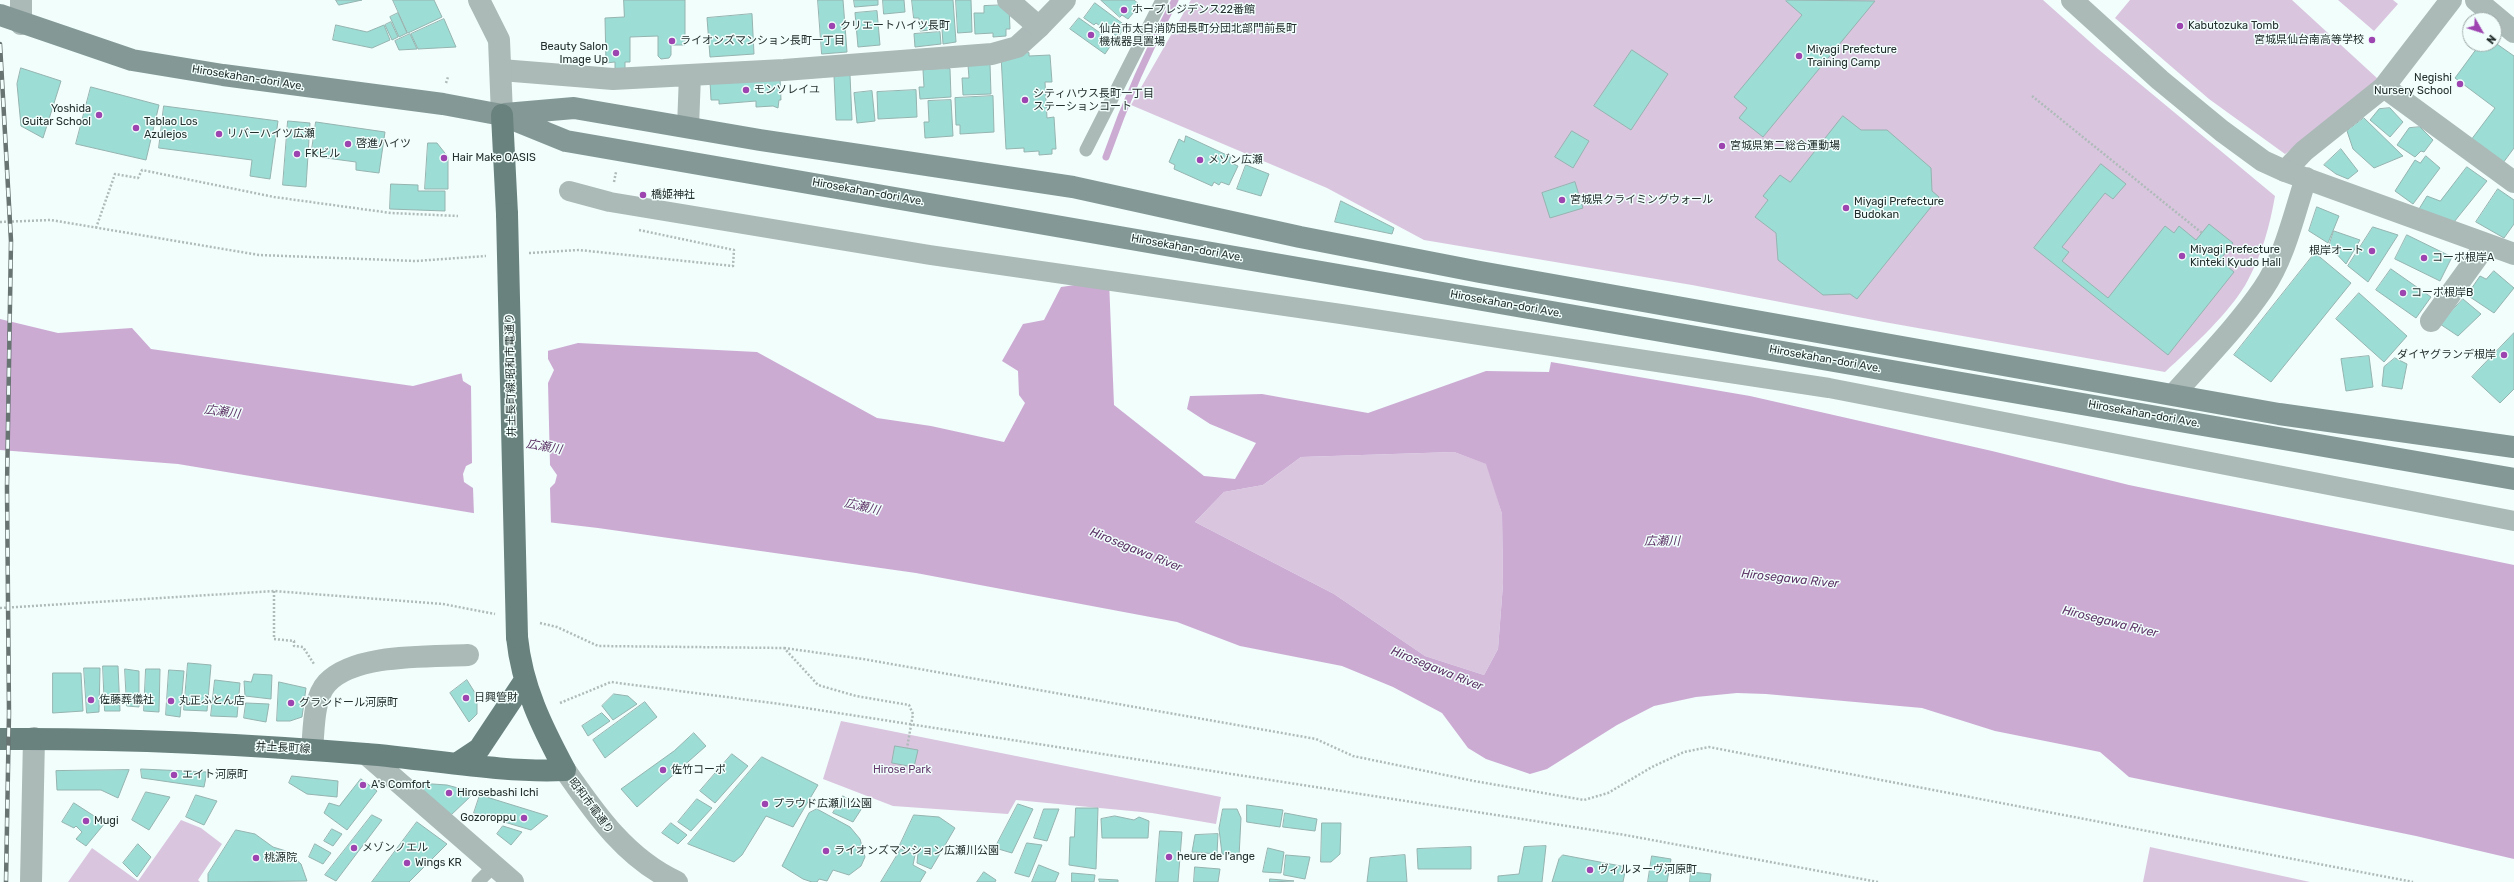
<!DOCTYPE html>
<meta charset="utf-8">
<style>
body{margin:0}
#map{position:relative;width:2514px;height:882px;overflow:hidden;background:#f1fefc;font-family:Rubik,sans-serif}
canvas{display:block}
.north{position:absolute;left:2462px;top:12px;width:40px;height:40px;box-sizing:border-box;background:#f1fefc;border:1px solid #9eaba9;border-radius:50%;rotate:129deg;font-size:11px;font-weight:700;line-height:16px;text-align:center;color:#222f2d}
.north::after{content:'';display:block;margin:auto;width:14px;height:18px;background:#9d44b0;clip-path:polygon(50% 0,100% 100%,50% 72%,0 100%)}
</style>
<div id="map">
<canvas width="2514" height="882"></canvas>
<div class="north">N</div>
</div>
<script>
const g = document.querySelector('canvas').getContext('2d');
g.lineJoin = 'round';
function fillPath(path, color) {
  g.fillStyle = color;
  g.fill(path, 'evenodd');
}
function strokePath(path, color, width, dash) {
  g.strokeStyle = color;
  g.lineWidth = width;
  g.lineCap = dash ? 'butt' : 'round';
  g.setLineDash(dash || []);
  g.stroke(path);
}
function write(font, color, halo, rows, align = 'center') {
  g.font = font + ' Rubik,"Noto Sans JP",sans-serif';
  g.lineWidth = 3;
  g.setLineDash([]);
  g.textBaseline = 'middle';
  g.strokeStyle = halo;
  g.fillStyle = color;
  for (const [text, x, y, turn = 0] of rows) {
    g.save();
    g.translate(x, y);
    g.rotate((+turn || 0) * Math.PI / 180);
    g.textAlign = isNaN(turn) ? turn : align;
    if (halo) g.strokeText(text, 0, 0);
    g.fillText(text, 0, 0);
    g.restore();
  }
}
fillPath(new Path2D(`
 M1191 0H2043L2098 49 2275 196C2270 225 2262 254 2248 280 2232 311 2191 348 2165 372L1884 322 1692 285 1424 240 1327 188 1131 105Z
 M2130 0H2292L2378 79 2373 88 2285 154 2209 99 2115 18Z
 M2338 0H2393L2398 4 2374 31Z
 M1454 452 1487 464 1502 514 1503 584 1498 649 1484 675 1425 656 1334 594 1195 522 1224 492 1263 485 1301 457Z
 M841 721 1221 797 1216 824 1152 813 1016 800 1008 814 893 806 823 779Z
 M181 820 201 828 222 844 198 880 200 882H68L92 848 138 881Z
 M2150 847 2310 882H2143Z`), '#dac5df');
fillPath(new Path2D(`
 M1109 280 1114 405 1204 476 1235 479 1256 443 1210 424 1187 409 1190 396 1262 394 1368 413 1486 371 1549 372 1551 362 1750 396 1992 451 2129 485 2514 565V859L2416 836 2129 777 2100 752 1995 731 1922 708 1766 694 1737 693 1696 697 1654 706 1617 725 1547 769 1530 774 1486 759 1468 748 1442 713 1393 687 1342 666 1240 646 1177 622 916 573 598 528 479 514 178 464 0 450V319L58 333 132 328 151 349 413 386 578 343 757 352 877 418 931 426 1004 442 1025 403 1019 395 1018 371 1002 361 1023 324 1044 320 1061 287ZM1454 452 1486 464 1502 514 1503 584 1498 649 1484 675 1425 656 1334 594 1195 522 1224 492 1263 485 1301 457Z`), '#ccabd3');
fillPath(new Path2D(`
 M548 349V359L554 370 548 383 550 465 557 475 555 483 550 488 551 525 474 515 473 488 464 482 463 474 466 466 472 463 471 386 463 381 461 371Z`), '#f1fefc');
strokePath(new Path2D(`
 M1106 157C1125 103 1148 50 1175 0`), '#ccabd3', 7);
const building = new Path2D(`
 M336 0H362L339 5Z
 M393 0H434L442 17 408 33Z
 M624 0H685V45H671V55L669 58 661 59 658 56V36L630 37V62H625V72H615V62L606 63 605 18 624 17Z
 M818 0H843L847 52 822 54Z
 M854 0H878V5L855 7Z
 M883 0H904L905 12 884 14Z
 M912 0H953L956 42 943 44 942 29 920 31 919 18H914Z
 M956 0H971L972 32 958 33Z
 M1101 0H1134L1140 5 1128 19 1122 15 1120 17Z
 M1787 0 1875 1 1763 137 1739 118 1747 108 1734 97 1802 15 1786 1Z
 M1095 3 1126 26 1118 37 1105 27 1104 29 1096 23 1094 25 1084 18Z
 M1009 5 1010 29H1006V36L993 37V33L975 34 974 13H984V6Z
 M877 11 880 45 858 47 855 13Z
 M398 13 407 33 399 37 390 17Z
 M752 14 754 54 710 57 707 18Z
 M1079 18 1113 42 1105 54 1070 29Z
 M444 19 456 47 418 49 411 34Z
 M391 22 398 37 392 40 385 25Z
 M336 25 367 32 384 25 390 40 372 48 333 40Z
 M940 32 941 44 915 47 914 34Z
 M410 34 417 49 399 50 395 41Z
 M2494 42 2514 56V148L2500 167 2468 144 2495 108 2455 78 2480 44H2494Z
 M1632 50 1668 74 1631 130 1594 106Z
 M1029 53V56L1050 55 1052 82H1045L1047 118 1054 117 1056 149H1052V154L1039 155V151L1024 152V148L1006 149 1001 55Z
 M990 64 991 94 963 95 962 78H969L968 65Z
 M21 68 61 81 43 138 21 126 17 84Z
 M950 69 951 97 920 99 919 87H924L923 70Z
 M850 75 852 120H836L834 76Z
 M780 77 781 100H779L778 108 773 106 756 107V101L719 104V100H711L710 81Z
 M91 87 159 105 146 160 76 144Z
 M916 90 917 117 878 119 877 92Z
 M872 91 875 121 857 123 854 93Z
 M993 96 994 132 960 134V125H956L955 98Z
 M951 100 953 136 925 138 924 122H929L928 101Z
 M164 106 278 121 270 179 250 176 252 160 159 148Z
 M2390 108 2403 122 2390 137 2370 120 2379 109Z
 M1843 116 1861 130H1887L1931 168 1932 191 1939 197 1857 299 1850 294 1823 295 1778 260 1776 233 1755 217 1768 200 1763 196 1780 175 1790 182Z
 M2364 118 2403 156 2374 168 2353 149 2347 131Z
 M288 121 310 123 306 187 283 185Z
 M316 122 385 132 379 173 356 170V162L311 156Z
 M2420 127 2433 140 2424 152 2421 151 2415 157 2397 145 2409 128Z
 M1572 131 1589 141 1573 168 1555 157Z
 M1186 136 1231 157 1229 162 1238 166 1229 185 1221 182 1219 185 1214 182 1212 186 1174 169 1175 165 1169 162 1179 139 1184 142Z
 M428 143H437L448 157V189H425Z
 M2341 149 2358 171 2348 179 2336 174 2324 165Z
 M2426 156 2440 168 2413 204 2395 191 2415 160 2420 163Z
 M2101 164 2126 184 2113 199 2105 193 2062 247 2069 252 2062 261 2108 298 2165 226 2174 233 2179 226 2196 240 2209 224 2233 243 2220 260 2234 272 2168 355 2034 248Z
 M1246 165 1269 174 1261 196 1237 189Z
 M2467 167 2487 181 2454 222 2419 209 2427 196 2440 201Z
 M1575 182 1583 208 1550 218 1542 193Z
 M391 184 418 185V191H445V211L390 209Z
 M2498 189 2514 200V224L2504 238 2476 222Z
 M1341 201 1394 228 1392 234 1335 222Z
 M2317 207 2339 216 2328 243 2309 231Z
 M2373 227 2398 235 2368 282 2348 266Z
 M2334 231 2360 240 2346 264 2329 246Z
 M2407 235 2452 257 2440 281 2395 259Z
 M2315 253 2351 283 2271 382 2234 355Z
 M2391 269 2431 297 2416 318 2376 290Z
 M2494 271 2514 288 2494 313 2467 295 2480 276 2486 279Z
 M2359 293 2407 336 2384 362 2336 319Z
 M2463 299 2481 314 2458 336 2440 324Z
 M2514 333V389L2500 403 2472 377Z
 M2369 356 2373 387 2346 391 2341 359Z
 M2395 358 2407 364 2402 389 2382 386 2384 367Z
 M188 663 211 665 207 711 184 710Z
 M103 666H118L120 711H105Z
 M84 668H100L99 712 87 713Z
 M125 669 139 671V707L127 706Z
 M146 669H160L159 712 144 711Z
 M169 670 184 671 180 717 166 715Z
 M53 673H81L83 711 53 713Z
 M254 674 272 675 271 699 245 696 244 681 251 682Z
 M215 680 240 683 237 717 211 716Z
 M467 680 477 696V714L469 722 450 693Z
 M279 682 306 688 302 717 290 721H277Z
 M614 694 628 696 637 704 613 720 602 706Z
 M645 702 657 717 605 758 593 740Z
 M246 703 269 704 266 722 244 718Z
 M602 713 610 721 588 736 582 726Z
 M694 733 706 746 637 807 621 789 674 751Z
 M895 746 918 750 914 767 892 763Z
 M732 754 748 766 715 803 700 791Z
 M762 757 818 785 793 827 766 816 742 855 734 862 688 844Z
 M141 769 207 772 204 787 142 778Z
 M129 770 118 798 101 790H57L56 771Z
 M292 776 338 781 337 797 307 794 289 783Z
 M361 779 377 791 347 830 324 813 329 803 339 806Z
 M418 783 447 785 469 791 471 796 451 815 416 788Z
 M146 792 170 797 149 830 132 820Z
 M196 795 217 801 204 825 186 817Z
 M480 795 548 816 531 830 474 813Z
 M843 796 862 808 853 822 833 813Z
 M697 799 712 808 691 831 678 822Z
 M74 803 105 823 86 846 76 839 82 832 76 826 74 828 62 822Z
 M1018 804 1033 809 1012 853 995 848Z
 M1247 805 1283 810 1280 827 1247 822Z
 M1076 808H1098L1096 869 1069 865 1070 837H1074Z
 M817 809 850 827 860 839 865 857 861 866 849 875 833 870 827 881 819 879 817 882H812L803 879 782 866 809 813Z
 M1044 809H1059L1047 841 1034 838Z
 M1223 809H1237L1241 818 1239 857 1222 854 1219 829Z
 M1285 813 1317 819 1315 831 1283 827Z
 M372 815 382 820 336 881 325 875Z
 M914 815 939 817 955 828 931 869 917 863 918 853 900 845Z
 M1115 816 1134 820 1139 817 1149 821 1148 838H1102L1101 819Z
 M417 822 447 844 409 882H372Z
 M671 823 687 835 678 844 662 833Z
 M1322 823H1341L1340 854 1331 862H1321Z
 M503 826 522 832 511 845 497 834Z
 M332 829 342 834 333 846 324 841Z
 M236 830 255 834 273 847 286 851 301 864 307 881 208 882V874Z
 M1160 831 1182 832 1178 882H1156Z
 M1218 834 1217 854 1192 852 1195 835Z
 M1027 843 1042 845 1029 877 1015 873Z
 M138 844 151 857 137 877 123 863Z
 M315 844 331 853 323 864 309 857Z
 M1546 846 1542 882H1498V876L1519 874 1524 847Z
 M1471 847V869H1418L1417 849Z
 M1268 848 1284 852 1281 873 1263 872Z
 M901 849 915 855 913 865 926 872 920 882H881Z
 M1286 855 1310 857 1305 879 1284 875Z
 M1405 855 1407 882H1367L1370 858Z
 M1563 855 1626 867 1623 882H1552L1559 859Z
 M1652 856 1671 859 1667 882H1648Z
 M1039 865 1059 873 1055 882H1032Z
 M1195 867 1220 869 1218 882H1194Z
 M984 872 996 880 995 882H977Z
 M1691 872 1711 874 1710 882H1690Z
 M1072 873 1095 875 1094 882H1072Z
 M1099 879 1118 880V882H1100Z
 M1270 879 1294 881 1270 882Z`);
fillPath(building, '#9cddd5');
strokePath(building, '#95b4b0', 1);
strokePath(new Path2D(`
 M446 83 448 77
 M2032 96 2202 233
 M614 182 616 172
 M0 222 51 220 259 255 416 261 486 256
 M96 228 115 174 138 178 142 170 274 197 391 213 458 216
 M529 253 579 250 733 266 734 250 639 230
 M274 591V639L294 641V646L303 647 314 664
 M0 608 274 591 443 604 495 614
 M540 623 557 627 598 646 784 648 818 685 856 696 909 705 913 714 907 748
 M784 648 863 659 1316 739 1353 756 1474 781 1584 800 1608 793 1652 767 1684 752 1709 747 2413 882
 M560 703 611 682 780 704 1625 835 1878 882`), '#aebbb9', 2.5, [2, 2]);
strokePath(new Path2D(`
 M1086 150 1162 0
 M478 882 494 866`), '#abb9b7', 13);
strokePath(new Path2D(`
 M569 191 610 202 930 255 1341 314 1829 388 2514 521`), '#abb9b7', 20);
strokePath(new Path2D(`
 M2476 0 2514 32
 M501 70 613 79 784 70 992 54 1017 47 1039 27
 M2384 87 2514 182
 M688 127 690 75
 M2285 171 2304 151 2384 87 2451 0
 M2431 321 2486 245
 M312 750C314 730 313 698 327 683 355 653 429 657 468 655
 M366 754 513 882`), '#abb9b7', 22);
strokePath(new Path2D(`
 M479 0 499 40 502 115
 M1008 0 1039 27 1065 0
 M2072 0 2160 80 2222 131 2263 161 2285 171 2514 254
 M21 24V0
 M2174 394C2204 360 2237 327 2263 289 2285 257 2294 214 2306 178
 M565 770C596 815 627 859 677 882
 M31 882 34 738`), '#abb9b7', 22);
strokePath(new Path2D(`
 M0 15 132 60 223 75 443 104 502 115 566 141 2514 479
 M505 114 574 108 760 140 1073 187 1300 237 1480 272 2279 414 2514 447`), '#849996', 22);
strokePath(new Path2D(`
 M502 115 507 214
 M0 739C122 738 245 744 366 754 431 759 500 773 565 770 542 727 522 687 517 637
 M458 763 479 749 525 680`), '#69827e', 22);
const rail = new Path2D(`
 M0 44 11 241 7 487 9 713 6 882`);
strokePath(rail, '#677472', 4.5);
strokePath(rail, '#f1fefc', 3, [9]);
strokePath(new Path2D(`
 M507 214 517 637`), '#69827e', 22);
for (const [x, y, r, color] of [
 [1124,10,4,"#9d44b0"],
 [832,26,4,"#9d44b0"],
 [2180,26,4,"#9d44b0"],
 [1091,35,4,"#9d44b0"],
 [2372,40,4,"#9d44b0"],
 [672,41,4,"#9d44b0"],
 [616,53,4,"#9d44b0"],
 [1799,56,4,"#9d44b0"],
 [2460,84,4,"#9d44b0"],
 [746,90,4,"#9d44b0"],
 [1025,100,4,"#9d44b0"],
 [99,115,4,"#9d44b0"],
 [136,128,4,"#9d44b0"],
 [219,134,4,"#9d44b0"],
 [348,144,4,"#9d44b0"],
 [1722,146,4,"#9d44b0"],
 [297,154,4,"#9d44b0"],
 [444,158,4,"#9d44b0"],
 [1200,160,4,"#9d44b0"],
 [643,195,4,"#9d44b0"],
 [1562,200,4,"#9d44b0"],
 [1846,208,4,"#9d44b0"],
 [2372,251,4,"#9d44b0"],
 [2182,256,4,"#9d44b0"],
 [2424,258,4,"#9d44b0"],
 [2403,293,4,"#9d44b0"],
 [2504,355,4,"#9d44b0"],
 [466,698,4,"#9d44b0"],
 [91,700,4,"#9d44b0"],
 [171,701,4,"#9d44b0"],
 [291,703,4,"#9d44b0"],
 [663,770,4,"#9d44b0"],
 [174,775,4,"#9d44b0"],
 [363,785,4,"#9d44b0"],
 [449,793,4,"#9d44b0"],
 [765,804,4,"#9d44b0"],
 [524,818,4,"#9d44b0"],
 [86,821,4,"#9d44b0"],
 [354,848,4,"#9d44b0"],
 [826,851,4,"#9d44b0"],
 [1169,857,4,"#9d44b0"],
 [256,858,4,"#9d44b0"],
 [407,863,4,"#9d44b0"],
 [1590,870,4,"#9d44b0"]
]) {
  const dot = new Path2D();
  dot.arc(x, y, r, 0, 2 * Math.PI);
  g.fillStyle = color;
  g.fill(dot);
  strokePath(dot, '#f1fefc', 1.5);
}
write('11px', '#222f2d', '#f1fefc', [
 ["ホープレジデンス22番館",1132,10],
 ["クリエートハイツ長町",840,26],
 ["Kabutozuka Tomb",2188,26],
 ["仙台市太白消防団長町分団北部門前長町",1099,29],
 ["機械器具置場",1099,42],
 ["宮城県仙台南高等学校",2364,40,"right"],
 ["ライオンズマンション長町一丁目",680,41],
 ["Beauty Salon",608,47,"right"],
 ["Image Up",608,60,"right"],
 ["Miyagi Prefecture",1807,50],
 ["Training Camp",1807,63],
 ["Negishi",2452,78,"right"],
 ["Nursery School",2452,91,"right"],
 ["モンソレイユ",754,90],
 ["シティハウス長町一丁目",1033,94],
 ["ステーションコート",1033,107],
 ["Yoshida",91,109,"right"],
 ["Guitar School",91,122,"right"],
 ["Tablao Los",144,122],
 ["Azulejos",144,135],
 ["リバーハイツ広瀬",227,134],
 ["啓進ハイツ",356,144],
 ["宮城県第二総合運動場",1730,146],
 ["FKビル",305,154],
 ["Hair Make OASIS",452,158],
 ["メゾン広瀬",1208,160],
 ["橋姫神社",651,195],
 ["宮城県クライミングウォール",1570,200],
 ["Miyagi Prefecture",1854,202],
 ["Budokan",1854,215],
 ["Miyagi Prefecture",2190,250],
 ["Kinteki Kyudo Hall",2190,263],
 ["根岸オート",2364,251,"right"],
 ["コーポ根岸A",2432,258],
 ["コーポ根岸B",2411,293],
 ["ダイヤグランデ根岸",2496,355,"right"],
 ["日興管財",474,698],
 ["佐藤葬儀社",99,700],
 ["丸正ふとん店",179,701],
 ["グランドール河原町",299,703],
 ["佐竹コーポ",671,770],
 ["エイト河原町",182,775],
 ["A's Comfort",371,785],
 ["Hirosebashi Ichi",457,793],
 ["プラウド広瀬川公園",773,804],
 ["Gozoroppu",516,818,"right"],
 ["Mugi",94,821],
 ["メゾンノエル",362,848],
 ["ライオンズマンション広瀬川公園",834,851],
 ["heure de l'ange",1177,857],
 ["桃源院",264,858],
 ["Wings KR",415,863],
 ["ヴィルヌーヴ河原町",1598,870]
], 'left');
write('11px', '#222f2d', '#f1fefc', [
 ["Hirosekahan-dori Ave.",248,78,9],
 ["Hirosekahan-dori Ave.",868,192,10],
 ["Hirosekahan-dori Ave.",1187,248,10],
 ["Hirosekahan-dori Ave.",1506,304,10],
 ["Hirosekahan-dori Ave.",1825,359,10],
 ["井土長町線;昭和市電通り",511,375,-91],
 ["Hirosekahan-dori Ave.",2144,414,10],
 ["井土長町線",283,748,3],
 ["昭和市電通り",591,806,53]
]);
write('11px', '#643a6d', '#f1fefc', [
 ["Hirose Park",902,770]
]);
write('italic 12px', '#5c3265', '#f1fefc', [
 ["広瀬川",222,412,8],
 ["広瀬川",544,447,10],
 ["広瀬川",862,507,13],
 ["広瀬川",1662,542],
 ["Hirosegawa River",1136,550,22],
 ["Hirosegawa River",1790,579,6],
 ["Hirosegawa River",2110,622,14],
 ["Hirosegawa River",1437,669,22]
]);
</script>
